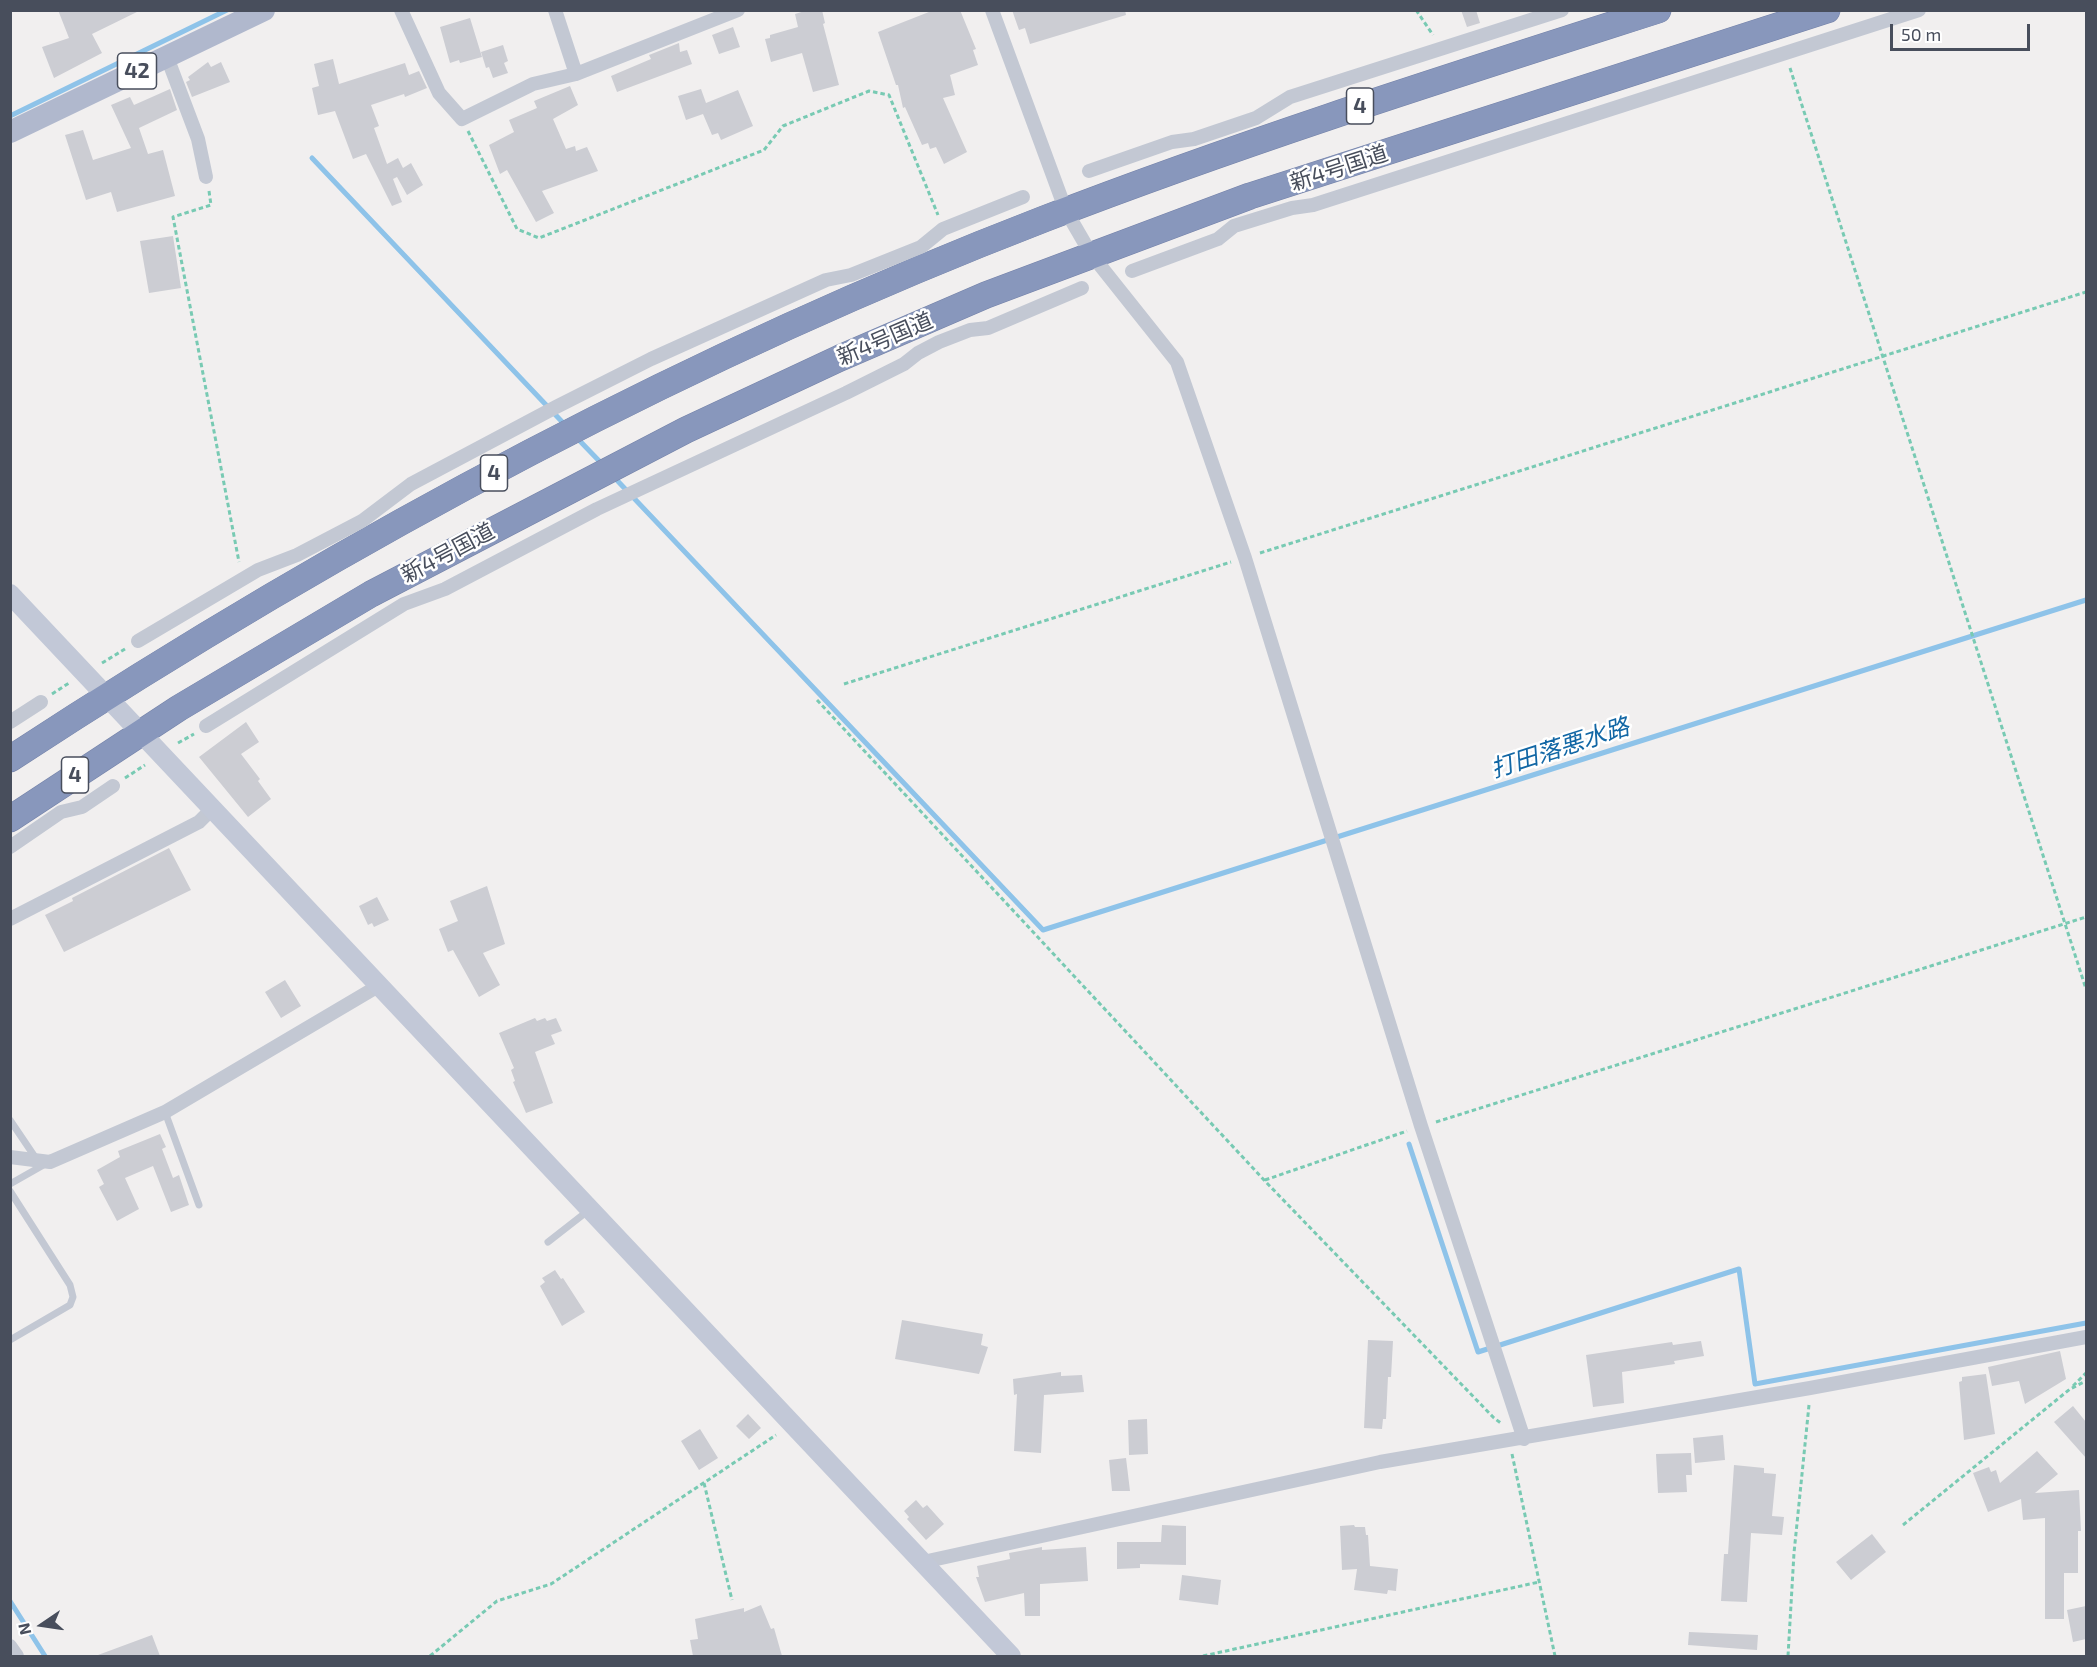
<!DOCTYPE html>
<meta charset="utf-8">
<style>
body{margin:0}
#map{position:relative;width:2097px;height:1667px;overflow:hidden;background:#f1efef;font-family:"Exo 2",sans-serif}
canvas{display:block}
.frame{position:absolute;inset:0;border:12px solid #484e5c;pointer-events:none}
.north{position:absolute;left:12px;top:1595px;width:60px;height:60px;-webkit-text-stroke:4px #fff;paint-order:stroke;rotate:257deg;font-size:16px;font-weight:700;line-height:24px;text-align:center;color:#484e5c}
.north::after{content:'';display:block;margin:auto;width:21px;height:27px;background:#484e5c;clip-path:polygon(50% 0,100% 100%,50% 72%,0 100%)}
.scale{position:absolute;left:1890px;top:24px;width:140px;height:27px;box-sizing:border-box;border:3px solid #484e5c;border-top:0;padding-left:8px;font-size:18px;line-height:21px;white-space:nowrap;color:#484e5c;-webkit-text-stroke:4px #fff;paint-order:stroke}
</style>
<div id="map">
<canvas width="2097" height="1667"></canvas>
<div class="frame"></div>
<div class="north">N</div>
<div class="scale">50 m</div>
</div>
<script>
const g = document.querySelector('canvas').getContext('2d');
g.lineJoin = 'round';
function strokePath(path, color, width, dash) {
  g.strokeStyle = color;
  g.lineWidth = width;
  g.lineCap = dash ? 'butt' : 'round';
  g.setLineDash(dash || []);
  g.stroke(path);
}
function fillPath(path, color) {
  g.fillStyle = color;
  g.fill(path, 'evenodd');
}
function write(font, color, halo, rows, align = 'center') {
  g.font = font + ' "Exo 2","Noto Sans JP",sans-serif';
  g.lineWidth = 5;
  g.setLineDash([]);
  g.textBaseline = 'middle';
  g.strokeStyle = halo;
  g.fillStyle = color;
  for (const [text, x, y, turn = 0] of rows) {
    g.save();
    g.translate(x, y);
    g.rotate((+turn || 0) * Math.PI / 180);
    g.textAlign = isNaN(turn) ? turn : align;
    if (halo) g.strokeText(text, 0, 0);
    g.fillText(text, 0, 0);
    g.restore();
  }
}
strokePath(new Path2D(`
 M10 116 227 10
 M312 158 567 427
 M577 438 604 466
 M612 475 1043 930 2086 600
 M1409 1144 1478 1352 1739 1269 1755 1384 2086 1323
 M10 1601 45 1656`), '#8ec3e9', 5);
fillPath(new Path2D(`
 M58 10H141L92 34 102 53 54 78 42 47 69 38Z
 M808 10H822L825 23 823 24 839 85 813 92 802 53 771 62 765 39 770 38V35L798 27 795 14Z
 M934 10H960L976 49 973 50 978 65 950 75 955 95 943 98 967 152 944 164 936 147 930 149 928 143 922 145 905 107 903 108 898 85H896L878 32Z
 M1012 10H1125L1126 15 1030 44 1025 28 1019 30Z
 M1461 10H1476L1480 23 1467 27Z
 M470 18 482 57 460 63 459 60 450 63 440 27Z
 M733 27 740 47 719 54 712 35Z
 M679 43 680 52 687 50 692 64 617 92 611 76 651 59 649 55Z
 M503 45 508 61 504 63 508 73 493 78 489 67 486 68 481 52Z
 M333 59 339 84 405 63 409 75 419 71 427 88 405 97 404 94 371 105 379 126 374 128 387 164 398 158 403 168 411 163 423 185 407 195 397 177 393 179 402 202 392 206 366 154 353 159 335 111 318 115 312 88 319 86 314 64Z
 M208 62 211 67 221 62 230 82 192 97 186 82 190 80 188 77Z
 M570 86 578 105 553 119 566 149 575 146 576 151 587 147 598 171 542 191 554 213 536 222 507 170 500 174 489 145 514 132 509 120 537 108 534 101Z
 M170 89 177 110 139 128 148 154 163 150 175 196 117 212 111 192 86 200 65 135 83 130 93 160 131 148 111 105 130 97 134 105Z
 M701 89 706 103 738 90 753 126 721 140 718 133 712 135 703 114 686 120 678 96Z
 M173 236 181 288 149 293 140 241Z
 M246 722 259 742 241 754 260 779 258 781 271 799 248 817 199 757Z
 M169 848 191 890 64 952 45 915 73 901 72 898Z
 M487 886 505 944 483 953 500 985 479 997 453 950 448 952 439 929 458 921 450 901Z
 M377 897 389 920 374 927 372 923 368 925 359 906Z
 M285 980 301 1006 281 1018 265 992Z
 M535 1018 537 1021 545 1018 547 1021 556 1018 562 1031 551 1035 555 1044 535 1052 553 1103 526 1113 513 1082 515 1081 511 1070 514 1068 499 1033Z
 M160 1134 166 1147 162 1149 173 1178 179 1175 189 1205 171 1212 153 1166 125 1178 139 1209 117 1221 99 1187 104 1184 97 1170 120 1157 118 1151Z
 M555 1270 561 1279 563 1278 585 1312 562 1326 540 1286 545 1282 542 1278Z
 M902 1320 983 1334 981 1345 988 1347 979 1374 895 1359Z
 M1368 1340 1393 1341 1391 1377H1388L1386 1419H1383L1382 1429 1364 1428Z
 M1701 1341 1704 1356 1674 1361 1675 1364 1622 1372 1624 1403 1593 1407 1586 1355 1672 1342 1673 1345Z
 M2060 1351 2066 1379 2025 1404 2019 1381 1992 1386 1988 1367Z
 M1061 1372V1376L1082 1375 1084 1392 1044 1395 1041 1453 1014 1451 1017 1394 1014 1395 1013 1379Z
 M1986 1374 1995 1434 1964 1440 1959 1382 1962 1381V1377Z
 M2073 1406 2086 1422V1458L2054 1422Z
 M748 1414 761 1428 749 1439 736 1426Z
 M1147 1419 1148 1454 1129 1455 1128 1420Z
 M700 1429 718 1458 699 1470 681 1441Z
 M1723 1435 1725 1460 1695 1463 1693 1438Z
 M2037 1451 2058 1474 2035 1493 2079 1490 2081 1531H2078V1573H2064V1619H2045V1518L2023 1520 2021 1499 1988 1512 1973 1473 1989 1467 1991 1472 1996 1470 2000 1483Z
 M1691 1453 1692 1475H1686L1687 1492 1658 1493 1656 1454Z
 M1126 1458 1130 1491H1112L1109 1460Z
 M1734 1465 1764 1468V1473L1776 1474 1772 1516 1784 1517 1782 1535 1751 1533 1747 1602 1721 1601 1724 1554H1728Z
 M916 1500 923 1508 927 1505 944 1524 926 1540 907 1519 909 1517 904 1511Z
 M1162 1525 1186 1526V1565L1140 1564V1568L1117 1569V1542H1161Z
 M1354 1525 1355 1527H1365L1366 1535H1368L1370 1566 1398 1569 1396 1591 1388 1590 1387 1594 1354 1590 1357 1569 1342 1570 1340 1526Z
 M1872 1534 1886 1552 1851 1580 1836 1562Z
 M1042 1547V1550L1086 1547 1088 1581 1040 1584V1616H1025L1024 1593 985 1602 976 1577H979L977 1566 1010 1559 1009 1553Z
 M1182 1575 1221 1580 1218 1605 1179 1600Z
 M761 1605 771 1629 774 1628 782 1656H693L690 1640 698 1639 695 1619 744 1608V1612Z
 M2086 1606V1639L2073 1642 2067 1610Z
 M1689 1632 1758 1635 1757 1650 1688 1645Z
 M152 1635 160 1656H98V1655Z`), '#cccdd3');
const highway = new Path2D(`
 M10 759C335 546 681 359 1044 219 1246 141 1452 76 1658 10
 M10 819 179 708 371 594 686 430 840 358 986 295 1250 196 1827 10`);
strokePath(highway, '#7482a8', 27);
strokePath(new Path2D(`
 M1416 10 1433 35
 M1790 68 2086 989
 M468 131 517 229 539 238 764 150 783 126 869 91 889 95 938 215
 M209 191 211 205 173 217 239 562
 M1260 553 2086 292
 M102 663 125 649
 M844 684 1231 562
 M52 694 69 683
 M817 700 1264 1180 1494 1418 1502 1424
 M178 743 194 734
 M125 778 145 765
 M1436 1122 2086 917
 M1265 1180 1407 1131
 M2073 1386 2086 1373
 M1512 1454 1555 1656
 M704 1483 732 1600
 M1903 1525 2070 1389 2086 1381
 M430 1656 497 1601 551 1584 776 1435
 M1203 1656 1539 1582
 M1788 1656 1794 1553 1809 1405`), '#78cab3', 3, [4.5, 3]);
strokePath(new Path2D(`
 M165 1112 199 1205
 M10 1120 37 1160
 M10 1184 47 1163
 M10 1191 70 1285 73 1297 70 1305 10 1340
 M548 1242 589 1210`), '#c3c8d3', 7);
strokePath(new Path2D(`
 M401 10 439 93 462 119 533 84 576 74 738 10
 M555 10 576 74
 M992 10 1066 211 1091 254 1177 362 1245 558 1421 1126 1524 1439
 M167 57 198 139 206 177
 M1089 171 1172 142 1194 139 1256 118 1290 97 1562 10
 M1132 271 1218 239 1234 226 1292 208 1313 205 1919 10
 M138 641 258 570 297 555 362 521 411 484 556 407 651 359 826 280 851 275 921 247 943 229 1023 197
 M10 722 41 702
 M206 726 404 604 445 589 597 509 846 393 904 364 918 353 939 342 970 330 988 328 1082 288
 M10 847 61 812 82 807 113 786
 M10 919 199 822 212 809
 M10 1157 50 1162 165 1112 380 985
 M923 1562 1380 1462 1810 1388 2086 1337
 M10 1646 17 1656`), '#c3c8d3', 14);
strokePath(new Path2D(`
 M10 594 1011 1656`), '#c2c8d7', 20);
strokePath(new Path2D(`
 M10 132 264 10`), '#b0b8cd', 22);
strokePath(highway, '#8897bc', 26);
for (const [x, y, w] of [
 [137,71,39],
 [1360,106,27],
 [494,473,27],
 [75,775,27]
]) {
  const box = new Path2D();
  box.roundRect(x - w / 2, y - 18, w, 36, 4.5);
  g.fillStyle = '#fff';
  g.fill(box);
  strokePath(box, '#484e5c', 1.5);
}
write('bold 21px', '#484e5c', null, [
 ["42",137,71],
 ["4",1360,106],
 ["4",494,473],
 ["4",75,775]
]);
write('22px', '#484e5c', '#fff', [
 ["新4号国道",1339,168,-18],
 ["新4号国道",885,339,-23],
 ["新4号国道",448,553,-28]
]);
write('italic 24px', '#1267a5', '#fff', [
 ["打田落悪水路",1560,748,-18]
]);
</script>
